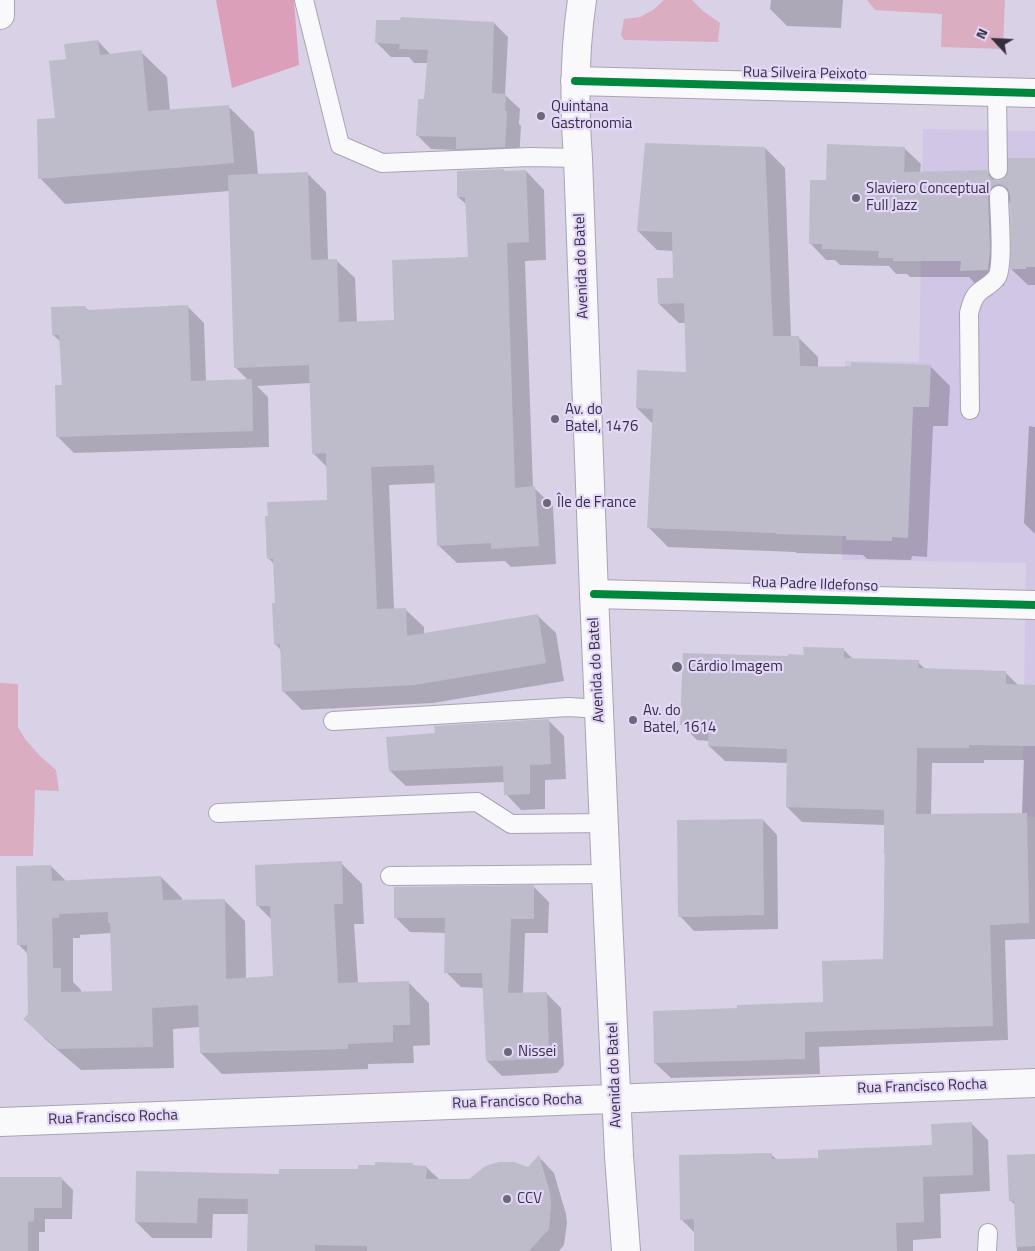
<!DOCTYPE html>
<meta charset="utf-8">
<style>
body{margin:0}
#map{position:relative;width:1035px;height:1251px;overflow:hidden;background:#d9d2e6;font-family:"Titillium Web",sans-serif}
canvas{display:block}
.north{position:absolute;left:970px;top:15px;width:50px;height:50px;-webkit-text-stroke:4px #e4d7fb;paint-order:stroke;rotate:295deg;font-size:14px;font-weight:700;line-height:20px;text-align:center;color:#35303e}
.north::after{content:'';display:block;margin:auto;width:18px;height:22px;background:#35303e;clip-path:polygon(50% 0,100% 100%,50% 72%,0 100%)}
</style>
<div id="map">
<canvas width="1035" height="1251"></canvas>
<div class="north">N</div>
</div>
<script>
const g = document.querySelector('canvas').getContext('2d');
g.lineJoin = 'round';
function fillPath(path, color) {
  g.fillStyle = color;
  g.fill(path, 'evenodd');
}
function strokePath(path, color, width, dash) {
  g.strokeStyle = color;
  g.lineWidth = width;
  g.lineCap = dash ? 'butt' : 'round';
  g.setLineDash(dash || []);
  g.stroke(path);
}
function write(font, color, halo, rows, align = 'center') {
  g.font = font + ' "Titillium Web",sans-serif';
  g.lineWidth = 4.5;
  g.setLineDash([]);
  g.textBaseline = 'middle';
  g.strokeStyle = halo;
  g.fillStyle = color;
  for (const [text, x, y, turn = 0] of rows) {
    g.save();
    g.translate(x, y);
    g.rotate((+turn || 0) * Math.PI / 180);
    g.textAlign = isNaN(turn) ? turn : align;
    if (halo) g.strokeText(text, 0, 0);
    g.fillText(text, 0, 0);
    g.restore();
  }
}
fillPath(new Path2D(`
 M923 129 1035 131V817L1022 816 1026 563 842 560 845 361 919 362Z`), '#d2c6e7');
fillPath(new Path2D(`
 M664 0H692L703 11 720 23 718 42 624 40 621 35 624 19 640 17 653 10Z
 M867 0H1005L1003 49 941 47 942 14 875 10Z
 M0 683 18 684V727L25 739 40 756 56 770 59 791 35 790 33 856H0Z`), '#daadc1');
fillPath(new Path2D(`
 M216 0H294L299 65 232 88Z`), '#db9fb9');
fillPath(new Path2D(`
 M771 0H843L841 28 787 26 770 9Z
 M494 23 508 37 505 95 520 109 519 124 521 126 519 161 471 163 459 150 431 149 417 135 425 100 428 63H414L409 57H391L377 43Z
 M98 41 111 55 141 52 167 77 170 111 228 106 254 132 258 175 308 174 326 192 328 260H336L355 278 357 322 396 321 469 258 467 205 458 197 503 170 505 172 526 171 544 190 546 260 525 261 533 488H534L553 506 556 564 511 567 505 561 457 563 438 545 436 483 389 485 394 609H405L424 627V634L537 615 556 633 564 681 433 703 302 710 283 691 282 651 275 644 276 604 274 564 268 558 328 501 327 467 313 453 311 383 257 386 268 397 269 447 74 453 57 436 63 386 61 342 53 335 85 307 89 311 188 307 204 323 206 382 249 381 235 367 229 191 65 204 40 178 56 119 67 60Z
 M765 148 785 168 791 337H798L818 357V367L930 366 950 386 948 426H933L927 557 912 556 911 560 867 559 863 555 797 553 795 552 668 547 648 527 653 424 637 408 687 374 686 323H679L659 304 674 279 673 251 657 250 638 231Z
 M904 148 921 164 920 173 987 172 997 182 1004 180 1035 159V285H1028L1011 269V201L1006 206V267L1004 286 978 287 969 277H910L907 274H896L889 266 840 265 835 260H826L810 243 827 181Z
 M1029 426 1035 427V534L1024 523Z
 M844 650 854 660 918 662 926 670 1005 672 1019 686H1035V939L1005 940 1008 1040 819 1047 820 1074 671 1078 655 1063 739 1010 825 1004 884 961 885 825 802 822 787 807 788 763 725 761 709 746V741L697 740 682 725 790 658ZM984 760H1024L1022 814 931 815 932 763H984Z
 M548 720 564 736 566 779 545 780V809L521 810 506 794 505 782 406 786 390 771 436 734Z
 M763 820 777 835 778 929 694 931 680 916Z
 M341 863 362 884 364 924H354L358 983 408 982 429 1003 430 1045 413 1046 414 1063 368 1064V1069L222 1074 201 1053 200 1027 173 1029 174 1068 81 1070 46 1040 25 1019 29 1014 28 954 19 945 51 866 67 882 161 877 182 898V901L224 900 245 921 246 979 274 977 272 920 258 906ZM111 933 113 992 81 993V990L73 982V938H80V935Z
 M534 887 549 902 548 933H525L523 994 546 993 561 1008 564 1065 557 1073 502 1076 487 1061 484 988 461 987 446 972V933L410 932 395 917Z
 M971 1123 988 1140 990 1191 940 1194 941 1238 913 1240V1251H696L695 1233 681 1219 771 1154 777 1160 819 1159 933 1146Z
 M1035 1155V1251H1017L1015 1205 1011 1201Z
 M539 1157 554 1173 566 1214 567 1223 564 1245 559 1251H249V1214H213L212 1238H152L136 1222 137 1172 280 1175 359 1171 412 1164 415 1167H426L440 1180H469L529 1168Z
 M0 1178 62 1179 73 1190 72 1219H45V1232H39V1251H0Z`), '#0003');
fillPath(new Path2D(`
 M401 17 494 22 492 93 506 94 505 111H507L505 147 456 149V137L416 136 418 99H424L428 50 399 49 400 44 375 43 376 20H400Z
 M98 40 100 55 142 50 148 111 229 105 234 163 38 179 37 119 55 118 49 61 66 59 64 44Z
 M645 143 765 147 773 336H799L800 366 851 367V362L931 365 929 407H913L908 538 892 537V541L846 540V536L776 534V533L647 528 653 409 636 408 637 370 686 372 684 303 658 304 657 278H673L672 232 637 231Z
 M827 144 905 147 904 172 987 170 989 176 992 179 998 181 1003 179 1007 175 1008 158H1035V267H1026V269H1010L1011 250 1010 195 1008 189 1004 186 999 184 993 186 990 190 988 195 990 250 988 270 960 271 961 261H893V258H878L879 251 822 249V244H809L810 180H826Z
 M504 169V171L526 170 529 242 507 243 515 488 535 486 539 546 491 549V543L437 546 434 465 371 467 377 609 406 608 407 636 538 614 546 663 414 685 282 692 280 644 274 645 272 603H275L273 559H267L265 516H268L267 502 327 500 326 453 312 454 309 365 234 368 228 175 308 172 311 260 337 259 339 322 394 320 392 260 468 257 465 197H457V171Z
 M188 305 191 381 252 379 253 431 56 437 55 385H62L59 335H52L51 307 86 306V310Z
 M803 647 844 648V658L919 660 918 668 1006 671V684L1035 685V746L969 745V748H917L916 814 1027 813 1029 923 990 925 993 1026 805 1032V1059L654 1063 653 1011 737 1008V1005L823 1002 822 961 883 959 885 854H884V810L786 807 787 749 708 746 709 727 680 725 683 653 788 656V654L804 655Z
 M549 719 551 764 530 765V794L504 795 503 766 389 771 386 737 435 733 434 726Z
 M763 819 764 915 678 917 677 820Z
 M342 861 343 904H334L338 983 409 981 410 1025H393V1042L348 1044V1049L200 1053 198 1005 152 1008 153 1047 58 1049 23 1019 28 1014 27 945H17L16 866 51 865 52 881 161 876 163 900 225 899 226 979 273 976 270 906H256L255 865ZM108 912V923H110L112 991 61 992V968H53L52 918H59V914Z
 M534 885V919H511L508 993 547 992 549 1050 542 1059 486 1061 482 973H444L445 918H394V887Z
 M972 1122 973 1175 923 1177 924 1222 896 1223 897 1251H694V1219L680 1220 679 1155 772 1153V1159L818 1158V1150L932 1145 931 1124Z
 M1035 1154V1246L1016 1247 1014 1201H1009L1007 1155Z
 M539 1155 550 1193 551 1206 549 1229 529 1251H367V1246L315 1245V1251H247L248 1199 198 1198 197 1223 135 1222 136 1171 279 1174V1169H358V1165H375V1162L413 1163 412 1165 427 1166 426 1179H469L484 1167 491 1164 499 1162H514L528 1167Z
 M0 1177H62V1208H34V1221L28 1222V1251H0Z`), '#bebccb');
const service = new Path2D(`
 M304 0 340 145 382 163 530 157 578 158
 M997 92 998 170
 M970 410 969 313C971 305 973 297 979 292 985 287 992 284 997 277 1004 264 999 212 999 195
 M333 721 569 707 599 709
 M218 813 477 802 511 824 604 823
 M390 876 606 874
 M987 1251 988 1233`);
const minor = new Path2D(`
 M0 15V0
 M575 81 1035 93
 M594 594 1035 605`);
const secondary = new Path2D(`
 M582 0C574 53 574 105 578 158L594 594 606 874 619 1156 626 1251
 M0 1122 1035 1083`);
strokePath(service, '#a9a3b2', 20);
strokePath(minor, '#a9a3b2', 30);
strokePath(secondary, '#a9a3b2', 30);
strokePath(service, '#f9f8fb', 18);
strokePath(minor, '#f9f8fb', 28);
strokePath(secondary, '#f9f8fb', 28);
strokePath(new Path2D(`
 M575 81 1035 93
 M594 594 1035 605`), '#00873e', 8);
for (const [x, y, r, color] of [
 [541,116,5,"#6e6979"],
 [856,198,5,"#6e6979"],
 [555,419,5,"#6e6979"],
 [547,503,5,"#6e6979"],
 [677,667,6,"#6e6979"],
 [633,720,5,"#6e6979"],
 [508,1052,5,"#6e6979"],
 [507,1199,5,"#6e6979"]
]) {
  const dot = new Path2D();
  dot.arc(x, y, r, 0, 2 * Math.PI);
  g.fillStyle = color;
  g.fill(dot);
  strokePath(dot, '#e4d7fb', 2);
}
write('15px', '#35303e', '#e4d7fb', [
 ["Rua Silveira Peixoto",805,74,1],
 ["Avenida do Batel",582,266,-92],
 ["Rua Padre Ildefonso",815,585,2],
 ["Avenida do Batel",597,670,-93],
 ["Avenida do Batel",615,1075,-92],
 ["Rua Francisco Rocha",922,1087,-2],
 ["Rua Francisco Rocha",517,1102,-2],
 ["Rua Francisco Rocha",113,1118,-2]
]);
write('15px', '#35303e', '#e4d7fb', [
 ["Quintana",551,107],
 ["Gastronomia",551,124],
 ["Slaviero Conceptual",866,189],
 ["Full Jazz",866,206],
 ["Av. do",565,410],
 ["Batel, 1476",565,427],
 ["Île de France",557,503],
 ["Cárdio Imagem",688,667],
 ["Av. do",643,711],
 ["Batel, 1614",643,728],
 ["Nissei",518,1052],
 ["CCV",517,1199]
], 'left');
</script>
